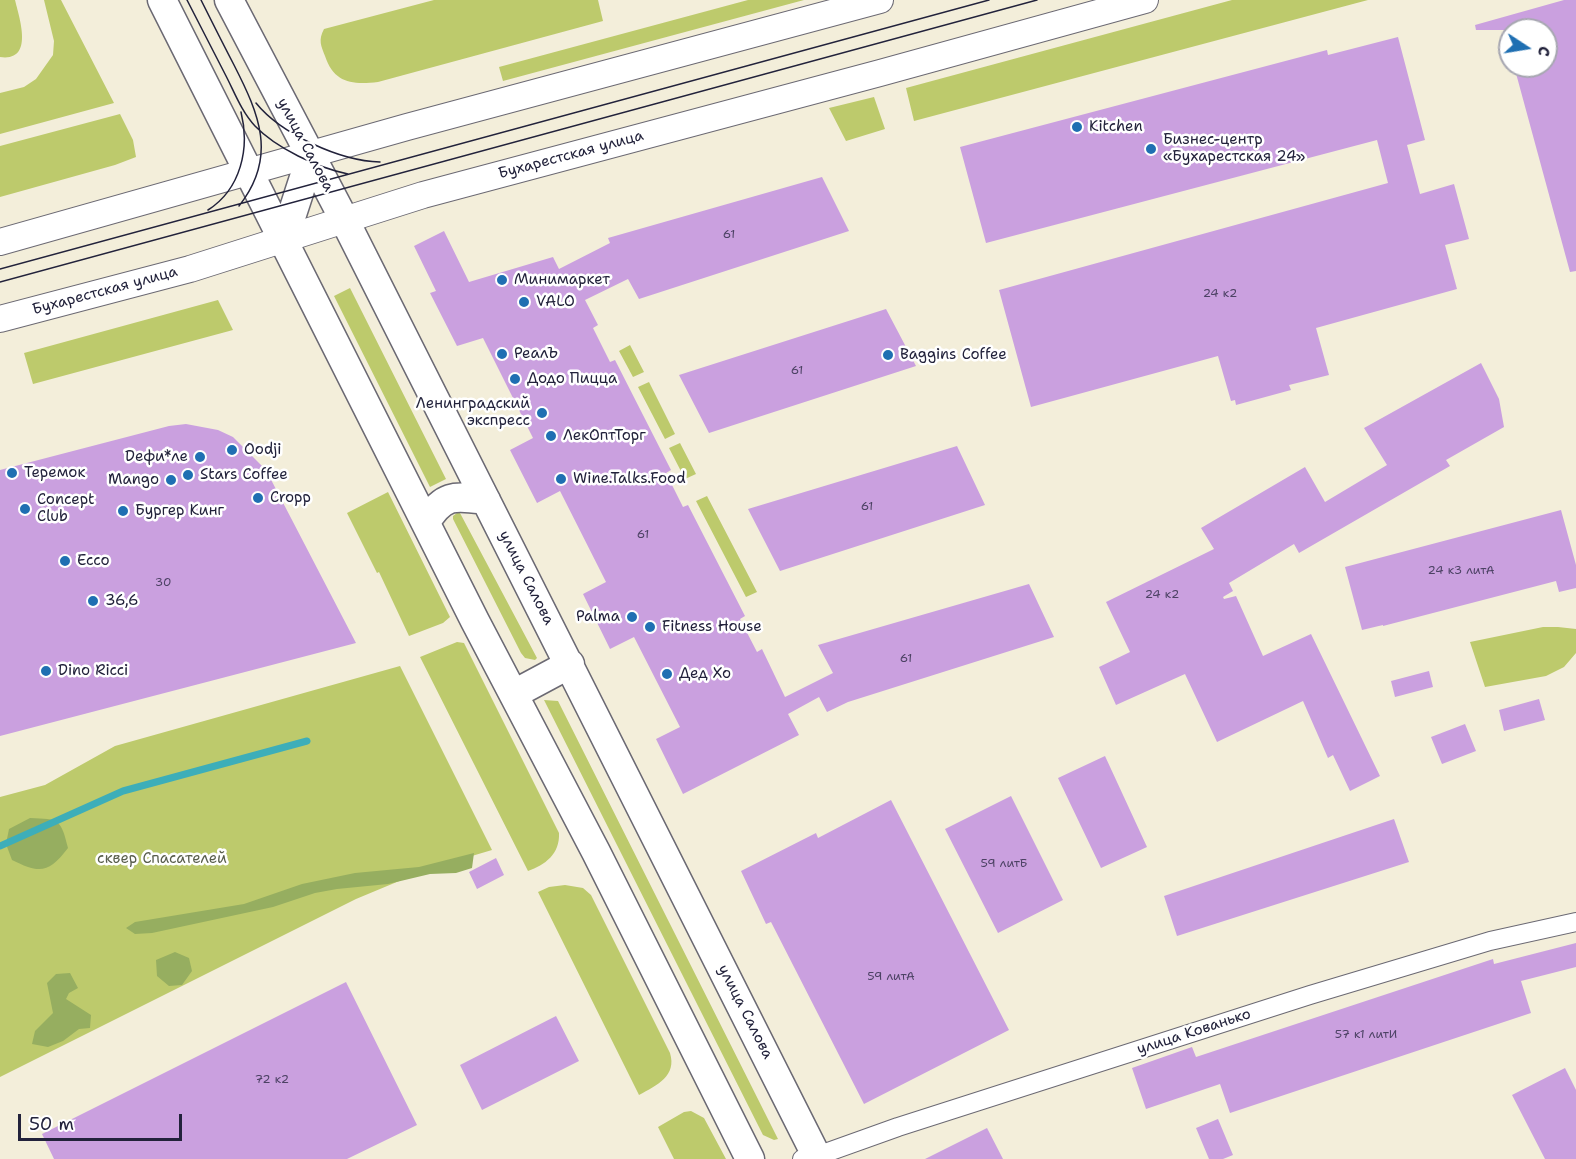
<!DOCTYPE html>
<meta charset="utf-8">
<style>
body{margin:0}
#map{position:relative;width:1576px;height:1159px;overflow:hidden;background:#f3eeda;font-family:"Shantell Sans",sans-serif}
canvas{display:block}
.north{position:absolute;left:1498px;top:18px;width:60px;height:60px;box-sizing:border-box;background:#fff;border:2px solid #a7a7b1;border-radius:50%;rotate:102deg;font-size:16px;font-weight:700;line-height:24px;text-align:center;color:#22223b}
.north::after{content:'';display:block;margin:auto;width:21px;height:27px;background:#1f6fb2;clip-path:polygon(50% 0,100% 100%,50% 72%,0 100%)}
.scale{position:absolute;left:18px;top:1114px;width:164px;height:27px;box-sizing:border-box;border:3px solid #22223b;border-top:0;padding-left:8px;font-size:18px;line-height:21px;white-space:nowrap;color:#22223b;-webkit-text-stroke:4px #fff;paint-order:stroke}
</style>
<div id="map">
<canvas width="1576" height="1159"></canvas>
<div class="north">С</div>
<div class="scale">50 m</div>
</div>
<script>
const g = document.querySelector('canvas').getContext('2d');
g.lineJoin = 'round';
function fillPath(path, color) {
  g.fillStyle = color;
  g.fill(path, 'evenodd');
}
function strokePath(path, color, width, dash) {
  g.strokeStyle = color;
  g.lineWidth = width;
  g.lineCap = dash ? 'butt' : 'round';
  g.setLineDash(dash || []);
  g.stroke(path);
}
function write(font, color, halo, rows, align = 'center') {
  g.font = font + ' "Shantell Sans",sans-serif';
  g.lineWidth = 5;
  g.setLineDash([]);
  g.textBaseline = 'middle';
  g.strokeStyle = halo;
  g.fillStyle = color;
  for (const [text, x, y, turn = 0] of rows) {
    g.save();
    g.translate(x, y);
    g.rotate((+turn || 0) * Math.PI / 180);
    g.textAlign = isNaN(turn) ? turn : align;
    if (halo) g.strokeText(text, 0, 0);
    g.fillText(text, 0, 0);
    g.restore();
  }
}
fillPath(new Path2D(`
 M0 0H15C19 17 35 62 0 57Z
 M44 0H61L114 103 0 134V93L24 87 36 79 53 55 54 41Z
 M434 0H598L603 21 378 82C352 85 334 83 325 56 321 46 318 40 324 29Z
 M748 0H804L503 81 499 67Z
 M1232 0H1368L914 121 906 88Z
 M874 97 885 129 846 141 829 108Z
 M120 114 133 140 136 157 115 165 0 197V146Z
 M350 288 446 479 430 487 334 296Z
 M218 300 233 330 33 384 24 353Z
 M630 345 644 372 633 377 619 351Z
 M649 382 675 434 665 439 638 387Z
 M680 443 696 474 685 479 669 448Z
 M388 492 450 617 443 623 409 636 379 572 377 573 347 513Z
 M707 496 757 592 746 597 696 501Z
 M457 513H460L537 658 535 660 525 658 521 653 453 519V516Z
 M1543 627H1558L1576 629V653L1564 667 1546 676 1485 687 1470 642Z
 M457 642 464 643 559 833C560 854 545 865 528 871L420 657Z
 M400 666 492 850 428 869 356 899 0 1077V797L45 785 115 746Z
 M544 700 558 701 778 1139 774 1140 763 1135Z
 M565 885 583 888 591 895 670 1053C677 1076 657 1085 639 1095L538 892 549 887Z
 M691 1111 704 1118 726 1159H674L658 1127 684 1112Z`), '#bdca6c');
fillPath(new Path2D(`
 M30 818C59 819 61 819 68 848 49 873 40 874 12 860L6 844 9 829Z
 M474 853 472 868 456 873 430 874 388 884 337 889 315 893 273 907 152 933 135 934 126 928 135 922 244 904 302 884 355 873 419 867Z
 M175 952 189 958 192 971 182 985 169 986 157 976 156 960Z
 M70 973 78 988 69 993 66 999 91 1015 90 1028 79 1029 63 1041 48 1047 32 1044 35 1031 53 1013 47 983 56 974Z`), '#96ae60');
strokePath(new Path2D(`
 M0 846 123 791 307 741`), '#3daeb9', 7);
fillPath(new Path2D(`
 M1564 0H1576V271L1570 272 1514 66H1546V30H1476L1475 25Z
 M1398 37 1425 140 1407 145 1420 194 1454 184 1469 239 1445 245 1457 289 1316 328 1329 375 1289 385 1291 390 1236 405 1235 400 1231 401 1218 356 1031 407 999 290 1388 183 1377 140 986 243 960 147 1327 50 1328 55Z
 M822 177 849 231 639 299 628 279 585 300 598 325 593 328 610 362 615 360 671 470 666 473 683 507 688 505 745 616 740 619 757 652 762 649 785 697 833 673 818 645 1029 584 1054 637 848 702 827 712 819 697 788 714 799 735 683 794 656 739 680 727 634 637 610 649 583 594 606 582 560 491 537 503 510 450 533 438 483 338 457 346 430 293 436 291 414 246 444 231 469 282 553 257 559 269 610 243 608 238Z
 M886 309 916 366 709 433 679 375Z
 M1481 363 1499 399 1504 427 1446 460 1450 466 1299 553 1294 544 1229 583 1233 591 1223 597 1224 599 1236 596 1263 656 1311 634 1380 776 1350 791 1333 755 1328 758 1303 701 1217 742 1185 674 1116 705 1099 667 1130 652 1106 602 1214 549 1201 528 1305 467 1325 502 1387 465 1364 428Z
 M186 424 218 430 233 437 266 470 356 643 0 736V470L169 426Z
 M957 446 985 505 780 571 748 509Z
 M1561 510 1576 565V588L1559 592 1556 581 1383 626V625L1362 630 1345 567Z
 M1429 671 1433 687 1395 697 1391 681Z
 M1539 699 1545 720 1504 731 1499 710Z
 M1465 724 1476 751 1442 764 1431 737Z
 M1105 756 1147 847 1101 868 1058 778Z
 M1011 796 1063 900 998 933 945 829Z
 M891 800 1009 1030 864 1104 771 922 766 924 741 871 816 833 818 838Z
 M1394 819 1409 862 1177 936 1164 896Z
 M496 858 504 875 477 889 469 872Z
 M1576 943V967L1521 981 1531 1013 1230 1113 1220 1084 1146 1109 1132 1068 1192 1047 1196 1057 1493 959 1494 964Z
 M346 982 417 1125 347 1159H54L42 1134Z
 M556 1016 579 1061 482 1110 460 1065Z
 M1565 1068 1576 1090V1159H1545L1512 1095Z
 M1218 1119 1233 1155 1223 1159H1209L1196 1128Z
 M987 1128 1003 1159H925Z`), '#caa0df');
const minor = new Path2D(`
 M802 1159 817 1156 898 1127 1310 995 1490 941 1576 922`);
const secondary = new Path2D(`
 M0 242 407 127 880 0
 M0 319 190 269 423 195 880 73 1145 0`);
const primary = new Path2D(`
 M162 0 475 621 596 852 750 1159
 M229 0 345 221 818 1159
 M284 239 311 156
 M426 522C444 493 455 496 486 500
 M514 694 570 664`);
strokePath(minor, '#6b6973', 20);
strokePath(secondary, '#6b6973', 28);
strokePath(primary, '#6b6973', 31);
strokePath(minor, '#fff', 18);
strokePath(secondary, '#fff', 26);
strokePath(primary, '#fff', 28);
strokePath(new Path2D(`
 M187 0C200 25 212 49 225 74 234 91 241 111 255 126 276 148 318 168 348 174
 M201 0C212 22 223 44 234 65 259 114 278 157 239 206
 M256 103C281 134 340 161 380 162
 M208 210C241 189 250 148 241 112
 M0 269 989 0
 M0 282 1037 0`), '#22223b', 1.5);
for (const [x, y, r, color] of [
 [1077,127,6,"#1f6fb2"],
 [1151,149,6,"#1f6fb2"],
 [502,280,6,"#1f6fb2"],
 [524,302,6,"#1f6fb2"],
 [502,354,6,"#1f6fb2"],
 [888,355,6,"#1f6fb2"],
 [515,379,6,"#1f6fb2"],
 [542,413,6,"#1f6fb2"],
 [551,436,6,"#1f6fb2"],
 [232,450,6,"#1f6fb2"],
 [200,457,6,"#1f6fb2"],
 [12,473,6,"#1f6fb2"],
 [188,475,6,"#1f6fb2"],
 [561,479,6,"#1f6fb2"],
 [171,480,6,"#1f6fb2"],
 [258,498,6,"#1f6fb2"],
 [25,509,6,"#1f6fb2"],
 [123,511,6,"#1f6fb2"],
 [65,561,6,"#1f6fb2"],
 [93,601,6,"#1f6fb2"],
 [632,617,6,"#1f6fb2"],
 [650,627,6,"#1f6fb2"],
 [46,671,6,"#1f6fb2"],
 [667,674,6,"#1f6fb2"]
]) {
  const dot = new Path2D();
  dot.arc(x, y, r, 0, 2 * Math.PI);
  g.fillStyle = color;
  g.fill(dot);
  strokePath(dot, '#fff', 2);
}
write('12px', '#4c4264', null, [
 ["61",729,235],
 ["24 к2",1220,294],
 ["61",797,371],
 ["61",867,507],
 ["61",643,535],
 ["24 к3 литА",1461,571],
 ["30",163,583],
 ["24 к2",1162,595],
 ["61",906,659],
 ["59 литБ",1004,864],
 ["59 литА",891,977],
 ["57 к1 литИ",1366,1035],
 ["72 к2",272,1080]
]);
write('15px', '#22223b', '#fff', [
 ["Kitchen",1089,127],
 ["Бизнес-центр",1163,140],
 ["«Бухарестская 24»",1163,157],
 ["Минимаркет",514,280],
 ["VALO",536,302],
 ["РеалЪ",514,354],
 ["Baggins Coffee",900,355],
 ["Додо Пицца",527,379],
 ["Ленинградский",530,404,"right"],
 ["экспресс",530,421,"right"],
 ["ЛекОптТорг",563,436],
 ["Oodji",244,450],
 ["Dефи*ле",188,457,"right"],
 ["Теремок",24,473],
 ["Stars Coffee",200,475],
 ["Wine.Talks.Food",573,479],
 ["Mango",159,480,"right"],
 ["Cropp",270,498],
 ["Concept",37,500],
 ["Club",37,517],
 ["Бургер Кинг",135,511],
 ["Ecco",77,561],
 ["36,6",105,601],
 ["Palma",620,617,"right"],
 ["Fitness House",662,627],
 ["Dino Ricci",58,671],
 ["Дед Хо",679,674]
], 'left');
write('15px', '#22223b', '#fff', [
 ["улица Салова",305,145,62],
 ["Бухарестская улица",571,155,-15],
 ["Бухарестская улица",105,291,-15],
 ["улица Салова",526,578,63],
 ["улица Салова",745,1012,63],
 ["улица Кованько",1194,1032,-18]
]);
write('15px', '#585d4c', '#fff', [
 ["cквер Спасателей",162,859]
]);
</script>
